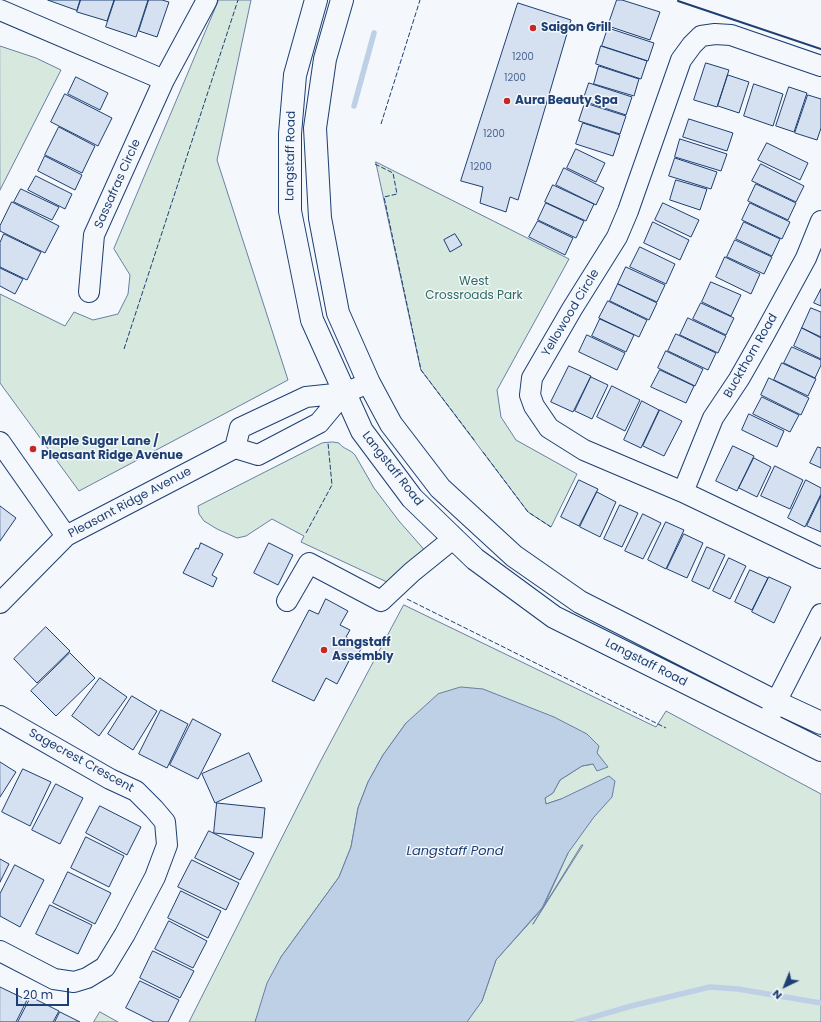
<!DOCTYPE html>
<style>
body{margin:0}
#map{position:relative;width:821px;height:1022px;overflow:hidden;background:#f4f7fb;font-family:Poppins,sans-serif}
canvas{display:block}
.north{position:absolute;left:765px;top:966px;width:40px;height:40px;-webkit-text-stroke:3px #f4f7fb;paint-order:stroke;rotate:223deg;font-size:11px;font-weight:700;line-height:16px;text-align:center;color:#1d3f73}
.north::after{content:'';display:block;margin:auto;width:14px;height:18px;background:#1d3f73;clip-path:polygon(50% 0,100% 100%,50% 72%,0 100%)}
.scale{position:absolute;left:16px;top:988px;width:53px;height:18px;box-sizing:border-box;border:2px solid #1d3f73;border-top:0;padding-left:5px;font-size:12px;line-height:14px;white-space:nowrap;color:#1d3f73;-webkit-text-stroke:3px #f4f7fb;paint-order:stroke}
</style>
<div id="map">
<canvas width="821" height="1022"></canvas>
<div class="north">N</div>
<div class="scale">20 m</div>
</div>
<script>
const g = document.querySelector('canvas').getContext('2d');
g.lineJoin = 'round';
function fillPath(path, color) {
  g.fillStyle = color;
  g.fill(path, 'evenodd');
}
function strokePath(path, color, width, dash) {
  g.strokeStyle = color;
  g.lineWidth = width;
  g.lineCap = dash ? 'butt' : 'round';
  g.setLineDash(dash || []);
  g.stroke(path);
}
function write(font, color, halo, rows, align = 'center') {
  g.font = font + ' Poppins,sans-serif';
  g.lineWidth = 3;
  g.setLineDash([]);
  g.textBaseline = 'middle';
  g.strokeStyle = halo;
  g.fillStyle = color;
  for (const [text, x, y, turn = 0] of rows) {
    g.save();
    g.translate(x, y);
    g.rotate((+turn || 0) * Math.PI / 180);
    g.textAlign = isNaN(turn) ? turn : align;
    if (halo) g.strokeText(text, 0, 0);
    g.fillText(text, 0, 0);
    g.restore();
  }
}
const green = new Path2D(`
 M219 0H251L217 160 288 380 79 491 0 383V294L65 326 74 312 93 320 118 314 128 294 130 275 114 249Z
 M0 46 36 58 61 70 0 190Z
 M376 162 569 259 497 390 501 417 516 440 577 474 551 527 528 512 421 370Z
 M333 442 339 443C343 449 350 449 355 455L374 488 399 521 428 554 387 582 301 542 304 536 272 519 246 536 237 538 217 529 204 521 199 514 198 506 322 443Z
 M404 605 656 727 666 711 821 794V1022H465L482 1001 496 960 543 908 568 853 561 799 546 804 545 798 553 793 560 780 582 766 593 764 607 767 597 753 406 723 383 755 368 782 358 808 351 847 339 877 281 957 255 1022H189L319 764ZM582 845H583L533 924Z
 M100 1012 118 1022H94Z`);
fillPath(green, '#d7e8df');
strokePath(green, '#687fa3', 1);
const water = new Path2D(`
 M461 687 483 689 554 717 587 734 599 746 597 753 608 767 597 771 593 764 582 766 560 780 553 793 545 798 546 804 561 799 609 776 615 781 612 797 594 817 568 853 542 908 496 960 482 1001 467 1022H255L267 983 281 957 339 877 351 847 358 808 368 782 383 755 406 723 438 694Z`);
fillPath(water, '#bed0e5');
strokePath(water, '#687fa3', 1);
strokePath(new Path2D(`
 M354 106 374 33
 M577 1022 631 1006 710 987 738 989 821 1003`), '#bed0e5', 5.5);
const building = new Path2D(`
 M48 0H80L77 10Z
 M81 0H114L107 21 77 12Z
 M115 0H148L136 37 106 27Z
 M149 0H162L169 2 157 37 139 31Z
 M617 0H622L660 12 650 40 608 26Z
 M518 3 571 20 518 200 510 197 506 212 480 203 483 187 461 181Z
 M608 28 654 43 648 61 602 46Z
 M601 46 647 61 641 79 596 64Z
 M706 63 729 70 717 107 694 100Z
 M599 66 639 79 634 96 594 84Z
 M728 75 749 82 739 113 718 106Z
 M76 77 108 93 100 110 68 94Z
 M589 83 632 97 626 115 583 101Z
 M754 84 783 94 773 126 744 116Z
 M789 87 807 93 794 132 776 126Z
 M65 94 112 118 98 146 51 122Z
 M808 95 821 99V128L817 140 795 133Z
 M585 103 626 116 620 134 579 121Z
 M689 119 733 133 727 151 683 137Z
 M583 123 620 135 613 156 576 144Z
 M59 127 95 146 82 173 45 155Z
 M680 139 727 154 721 171 675 157Z
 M767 143 808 163 800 180 758 160Z
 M576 149 605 163 596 182 567 168Z
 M45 156 82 175 75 190 38 171Z
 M675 158 717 172 711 189 669 176Z
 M761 164 804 186 796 202 752 181Z
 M564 168 604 188 596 205 556 185Z
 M36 176 72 194 65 209 28 190Z
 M676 180 707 189 700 210 670 200Z
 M756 184 796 203 788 220 748 201Z
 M553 185 594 204 586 221 545 202Z
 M21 189 59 207 52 220 14 202Z
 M12 202 59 226 45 253 0 231V226Z
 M546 203 584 221 576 238 538 220Z
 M663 203 699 220 691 237 655 220Z
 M750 203 790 222 782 239 742 220Z
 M538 221 573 238 565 255 529 237Z
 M653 222 689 240 680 260 644 243Z
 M744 222 780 239 772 256 736 239Z
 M4 234 41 252 27 280 0 267V243Z
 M455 234 462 245 450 252 444 240Z
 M735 240 772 257 764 274 727 257Z
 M640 247 675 264 666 284 630 267Z
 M725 257 760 274 751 294 716 277Z
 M626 267 665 285 657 302 618 284Z
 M0 268 23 279 15 294 0 286Z
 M711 282 741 295 731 316 702 302Z
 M618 284 657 303 649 320 610 301Z
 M821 289V306L814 303Z
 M608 301 647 320 639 337 599 318Z
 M701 303 734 318 726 335 693 319Z
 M811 308 821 312V337L802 328Z
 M688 318 726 336 718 353 680 335Z
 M600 319 634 335 626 352 592 336Z
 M802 328 821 338V359L794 346Z
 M676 334 716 353 708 370 668 351Z
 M587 335 625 353 617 370 579 352Z
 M792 347 821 360V365L815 378 784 363Z
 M666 351 703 369 695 386 658 368Z
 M782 363 816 379 808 396 774 380Z
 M569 366 591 376 573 412 551 402Z
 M660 370 694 386 686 403 651 387Z
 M591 377 608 385 592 419 575 411Z
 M769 378 809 398 801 415 761 395Z
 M612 386 640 400 625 431 597 417Z
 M762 397 799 415 790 432 753 414Z
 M642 401 659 410 641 448 624 440Z
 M660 410 682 421 664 456 643 446Z
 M749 414 784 431 777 447 742 430Z
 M733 446 754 456 737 491 716 481Z
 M818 447 821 448V468L810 463Z
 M754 458 771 467 757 497 739 488Z
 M775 466 803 480 790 509 761 496Z
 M579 480 598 489 579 526 561 517Z
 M806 480 821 488V494L805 527 788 518Z
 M597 492 616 502 600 537 580 527Z
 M821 496V532L807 526Z
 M620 505 638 513 622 547 604 539Z
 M0 506 16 518 0 541Z
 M643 514 661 523 643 559 625 551Z
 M666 522 684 530 666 569 648 560Z
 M684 534 703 543 687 578 667 569Z
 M201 543 223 554 212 575 217 578 213 587 183 573 196 548 198 549Z
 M269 543 293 555 278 585 254 573Z
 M707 547 725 555 709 589 692 581Z
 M729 558 746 566 730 599 713 591Z
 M750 570 768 578 752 610 735 602Z
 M769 577 791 587 774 623 752 612Z
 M326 599 348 611 340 625 350 630 346 637 358 644 361 649 357 656 351 657 337 684 326 678 314 701 272 681 309 610 318 614Z
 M46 627 70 651 37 683 14 659Z
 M70 653 95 678 56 716 31 691Z
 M100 678 127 697 99 736 72 716Z
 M132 696 157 711 133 750 108 734Z
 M161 710 188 724 167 768 139 754Z
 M193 719 221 734 198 779 170 765Z
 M249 753 262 781 215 803 202 774Z
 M0 762 16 772 0 797Z
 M23 769 51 782 30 826 2 812Z
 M56 784 83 798 60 844 32 830Z
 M217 803 265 808 262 838 214 833Z
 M100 806 141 827 127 855 86 833Z
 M209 831 254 853 240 880 195 858Z
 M86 837 124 856 109 887 71 868Z
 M0 859 9 864 0 882Z
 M192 860 239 883 226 910 178 887Z
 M15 865 44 880 20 927 0 916V894Z
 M68 872 111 893 95 924 53 903Z
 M181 891 221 911 208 938 168 918Z
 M50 905 92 925 78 954 36 934Z
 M169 921 207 941 193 968 155 949Z
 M153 951 194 971 180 998 140 978Z
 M140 981 179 1000 168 1022H154L126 1008Z
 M0 987 27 1000 16 1022H0Z
 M31 997 59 1011 53 1022H18Z
 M60 1012 80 1022H55Z`);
fillPath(building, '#d5e0f0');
strokePath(building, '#1d3f73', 1);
const minor = new Path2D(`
 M0 10 164 80
 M821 66 731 35 715 34 701 36 692 45 681 60 628 211 617 237 572 309 532 378 530 395 534 406 549 428 584 450 683 492 821 558
 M89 292 94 235 164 80 207 0
 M0 442 66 536
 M235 448 240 428 306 397 344 393 369 383
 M683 492 713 418 739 379 764 335 806 258 821 221
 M287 601 309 563 381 601 412 572 454 538
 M0 603 66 536 235 448 258 455 319 423 344 393
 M0 716 110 779 136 791 154 809 165 822 167 845 155 877 125 934 105 967 87 978 74 982 54 979 0 951
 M767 723 776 702 821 614`);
const major = new Path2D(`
 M316 0 295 75 290 134V211L312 320 362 431 412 498 475 559 554 617 821 750
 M342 0 325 59 315 128 320 218 338 313 369 383 391 424 440 488 514 556 580 602 776 702 821 723`);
strokePath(minor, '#1d3f73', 22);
strokePath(major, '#1d3f73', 24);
strokePath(minor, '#f4f7fb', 20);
strokePath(major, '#f4f7fb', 22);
strokePath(new Path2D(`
 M381 124 420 0
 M375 164 393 173 397 194 384 197 421 370 475 441
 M124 349 238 0
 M483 452 528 512 551 527
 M306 533 332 485 328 443
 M407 599 666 728`), '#1d3f73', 1, [5, 2]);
strokePath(new Path2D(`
 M678 1 821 49`), '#1d3f73', 2);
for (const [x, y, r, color] of [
 [533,28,4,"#c62828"],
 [507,101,4,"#c62828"],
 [33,449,4,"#c62828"],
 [324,650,4,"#c62828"]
]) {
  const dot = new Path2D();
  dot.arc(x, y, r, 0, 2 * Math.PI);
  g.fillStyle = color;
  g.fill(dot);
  strokePath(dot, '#f4f7fb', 1.5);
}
write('10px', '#4b6792', null, [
 ["1200",523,57],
 ["1200",515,78],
 ["1200",494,134],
 ["1200",481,167]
]);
write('bold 12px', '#1d3f73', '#f4f7fb', [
 ["Saigon Grill",541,28],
 ["Aura Beauty Spa",515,101],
 ["Maple Sugar Lane /",41,442],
 ["Pleasant Ridge Avenue",41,456],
 ["Langstaff",332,643],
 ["Assembly",332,657]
], 'left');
write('12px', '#1d3f73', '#f4f7fb', [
 ["Langstaff Road",291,156,-89],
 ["Sassafras Circle",118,184,-66],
 ["Yellowood Circle",571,313,-59],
 ["Buckthorn Road",751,356,-60],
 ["Langstaff Road",392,469,52],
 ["Pleasant Ridge Avenue",130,503,-28],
 ["Langstaff Road",646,663,27],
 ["Sagecrest Crescent",81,761,29]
]);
write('12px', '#2c6c60', '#f4f7fb', [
 ["West",474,282],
 ["Crossroads Park",474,296]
]);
write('italic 13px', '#1d3f73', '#f4f7fb', [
 ["Langstaff Pond",455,852]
]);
</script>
